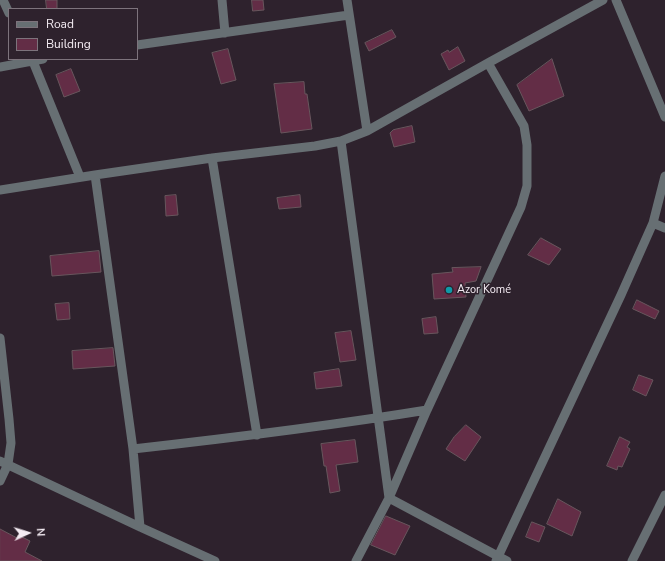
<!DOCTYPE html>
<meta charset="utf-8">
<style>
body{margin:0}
#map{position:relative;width:665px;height:561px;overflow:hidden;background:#2e222d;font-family:"Nunito Sans",sans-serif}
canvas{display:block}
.legend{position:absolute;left:8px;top:8px;width:130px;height:52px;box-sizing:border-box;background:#2e222d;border:1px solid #7d737c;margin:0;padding:5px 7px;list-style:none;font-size:12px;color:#f4ecf3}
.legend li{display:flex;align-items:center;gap:8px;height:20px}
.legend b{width:20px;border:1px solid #7d737c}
.north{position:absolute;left:8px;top:513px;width:40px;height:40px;-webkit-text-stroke:3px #2e222d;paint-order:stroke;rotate:86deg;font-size:11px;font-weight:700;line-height:16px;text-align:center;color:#f4ecf3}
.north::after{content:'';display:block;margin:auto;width:14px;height:18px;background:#f4ecf3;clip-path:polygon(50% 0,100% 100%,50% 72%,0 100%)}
</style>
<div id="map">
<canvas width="665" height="561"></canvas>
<ul class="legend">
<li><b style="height:5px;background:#676f73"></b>Road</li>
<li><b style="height:11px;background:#632d46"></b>Building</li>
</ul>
<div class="north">N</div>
</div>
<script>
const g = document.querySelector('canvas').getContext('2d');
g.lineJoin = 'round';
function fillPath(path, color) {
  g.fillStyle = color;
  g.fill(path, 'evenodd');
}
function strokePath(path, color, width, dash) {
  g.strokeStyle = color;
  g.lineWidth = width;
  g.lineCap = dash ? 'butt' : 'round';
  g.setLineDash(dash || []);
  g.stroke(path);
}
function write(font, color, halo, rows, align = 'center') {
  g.font = font + ' "Nunito Sans",sans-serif';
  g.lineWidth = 3;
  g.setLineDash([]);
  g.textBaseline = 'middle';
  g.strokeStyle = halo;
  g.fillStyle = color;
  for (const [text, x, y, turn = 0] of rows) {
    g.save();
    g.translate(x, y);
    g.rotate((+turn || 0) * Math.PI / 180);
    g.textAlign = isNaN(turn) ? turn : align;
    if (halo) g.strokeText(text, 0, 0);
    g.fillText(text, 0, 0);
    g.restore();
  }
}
const building = new Path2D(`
 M46 0H57V9H47Z
 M252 0H263L264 10 253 11Z
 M392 30 396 37 369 51 365 43Z
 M458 47 465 61 449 70 441 54 448 50 449 52Z
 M228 49 236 80 221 84 212 53Z
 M552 59 564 96 529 111 517 85Z
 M71 69 80 91 64 97 56 75Z
 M304 82 305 94H307L312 129 281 133 274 84Z
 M412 126 415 142 394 147 390 133 393 130Z
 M176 195 178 215 166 216 165 196Z
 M300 195 301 207 279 209 277 198Z
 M541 238 561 249 549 265 528 255Z
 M99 251 101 272 52 276 50 256Z
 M481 267 476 281 465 283 466 297 434 299 432 274 453 272 452 268Z
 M637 300 659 311 655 319 633 309Z
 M69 303 70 319 57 320 55 304Z
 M436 317 438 333 424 334 422 319Z
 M351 331 356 360 340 362 335 333Z
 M113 348 115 366 73 369 72 351Z
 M339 369 342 386 316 389 314 373Z
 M639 375 653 380 646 396 633 390Z
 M466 425 481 437 465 461 446 449 454 437Z
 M620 437 630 442 627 447 630 449 622 467 618 466 617 470 607 466Z
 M355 440 358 462 336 465 340 491 330 493 326 466H324L321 444Z
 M558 499 581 512 572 536 547 524Z
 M386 516 410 526 395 555 371 545Z
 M532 522 545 527 539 542 526 537Z
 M0 529 17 538 18 535 30 541 25 552 42 561H0Z`);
fillPath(building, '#632d46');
strokePath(building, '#68565d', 1);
strokePath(new Path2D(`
 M3 0 9 13
 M222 0 225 33
 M347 0 367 131
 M616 0 665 117
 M137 45 349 15
 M32 59 80 177
 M0 67 43 59
 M341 141 389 498 507 561
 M212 158 257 435
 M95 175 133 449 140 527
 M0 190 95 175 212 158 315 146 341 141 367 131 488 63 603 0
 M653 223 665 228
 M0 338 9 419 11 443 8 464 0 481
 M133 449C231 438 329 426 427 410
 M0 461 140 527 215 561
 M356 561 389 498 427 410 521 207 527 186V145L524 126 488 63
 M496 561 621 295 653 223 665 176
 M632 561 665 495`), '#676f73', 9);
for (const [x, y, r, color] of [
 [449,290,4,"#0f9aa8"]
]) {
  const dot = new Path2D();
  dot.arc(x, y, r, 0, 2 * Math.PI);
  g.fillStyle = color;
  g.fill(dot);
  strokePath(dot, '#2e222d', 1.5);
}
write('11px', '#f4ecf3', '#2e222d', [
 ["Azor Komé",457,290]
], 'left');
</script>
